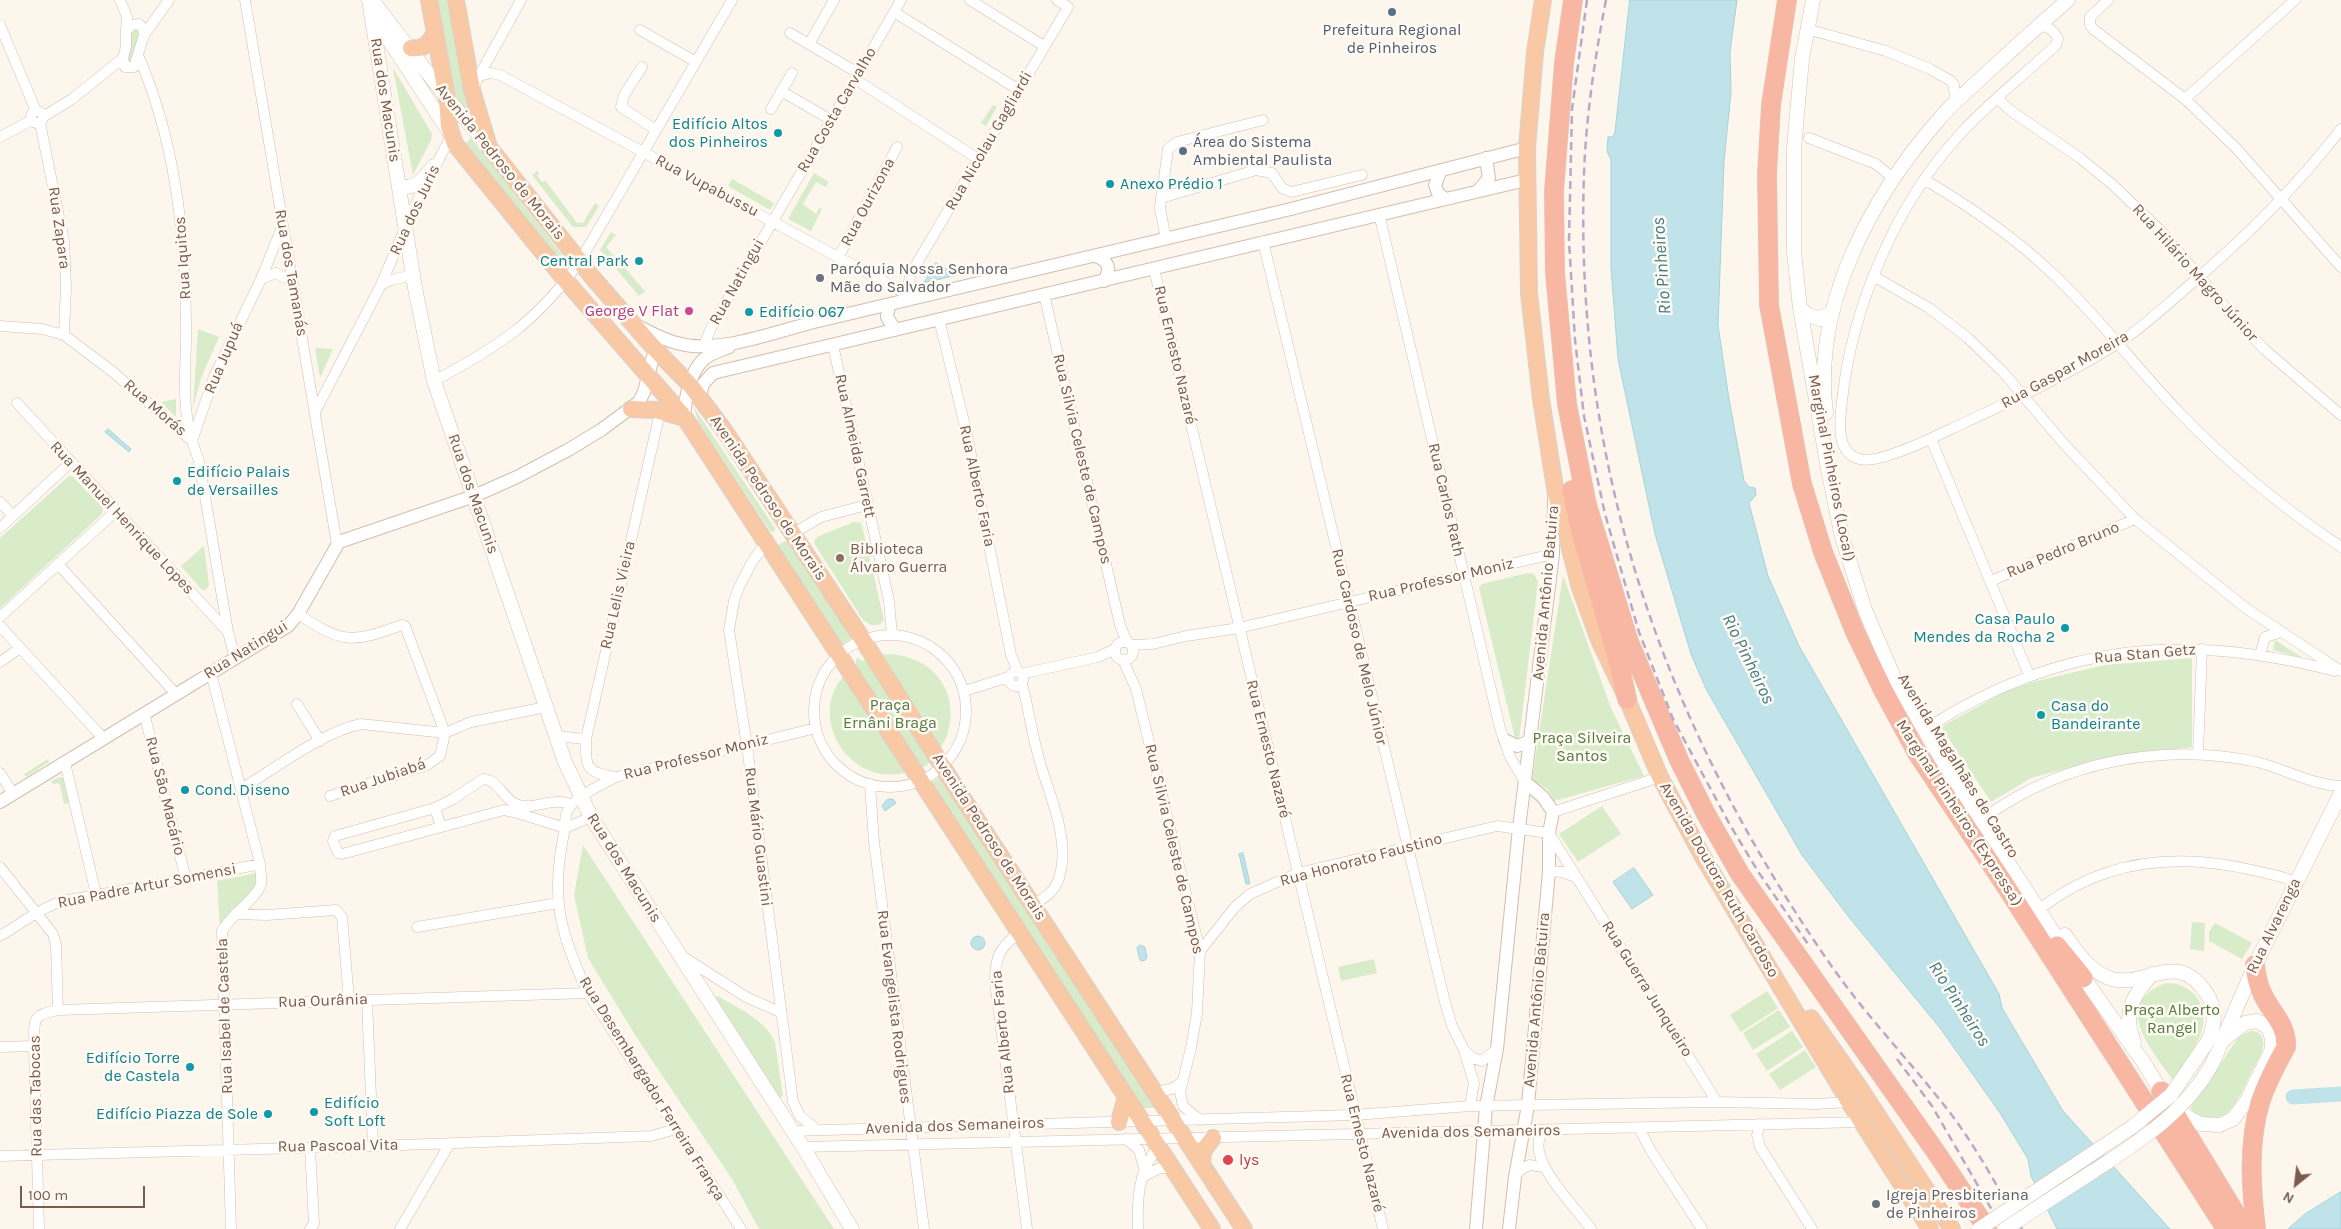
<!DOCTYPE html>
<meta charset="utf-8">
<style>
body{margin:0}
#map{position:relative;width:2341px;height:1229px;overflow:hidden;background:#fdf6ec;font-family:Karla,sans-serif}
canvas{display:block}
.north{position:absolute;left:2271px;top:1159px;width:50px;height:50px;-webkit-text-stroke:4px #fffaf3;paint-order:stroke;rotate:209deg;font-size:14px;font-weight:700;line-height:20px;text-align:center;color:#7a5c4d}
.north::after{content:'';display:block;margin:auto;width:18px;height:22px;background:#7a5c4d;clip-path:polygon(50% 0,100% 100%,50% 72%,0 100%)}
.scale{position:absolute;left:20px;top:1186px;width:125px;height:22px;box-sizing:border-box;border:2px solid #7a5c4d;border-top:0;padding-left:6px;font-size:15px;line-height:18px;white-space:nowrap;color:#7a5c4d;-webkit-text-stroke:4px #fffaf3;paint-order:stroke}
</style>
<div id="map">
<canvas width="2341" height="1229"></canvas>
<div class="north">N</div>
<div class="scale">100 m</div>
</div>
<script>
const g = document.querySelector('canvas').getContext('2d');
g.lineJoin = 'round';
function fillPath(path, color) {
  g.fillStyle = color;
  g.fill(path, 'evenodd');
}
function strokePath(path, color, width, dash) {
  g.strokeStyle = color;
  g.lineWidth = width;
  g.lineCap = dash ? 'butt' : 'round';
  g.setLineDash(dash || []);
  g.stroke(path);
}
function write(font, color, halo, rows, align = 'center') {
  g.font = font + ' Karla,sans-serif';
  g.lineWidth = 5;
  g.setLineDash([]);
  g.textBaseline = 'middle';
  g.strokeStyle = halo;
  g.fillStyle = color;
  for (const [text, x, y, turn = 0] of rows) {
    g.save();
    g.translate(x, y);
    g.rotate((+turn || 0) * Math.PI / 180);
    g.textAlign = isNaN(turn) ? turn : align;
    if (halo) g.strokeText(text, 0, 0);
    g.fillText(text, 0, 0);
    g.restore();
  }
}
fillPath(new Path2D(`
 M434 0H450L469 112C441 88 440 35 434 0Z
 M134 27 140 29 132 66 126 59 130 35Z
 M393 68 432 134 431 140 413 175Z
 M993 105 997 107 986 126 981 123Z
 M471 138 567 261V265L564 267 465 144Z
 M537 171 539 173 537 176 542 182 545 180 577 223H583L595 203 599 206 586 227H573L532 175Z
 M814 173 829 182 826 187 816 182 803 204 816 214 819 208 822 209 811 231 788 219Z
 M732 179 774 203 770 210 728 186Z
 M611 232 616 235 606 247 645 291 639 296 600 250Z
 M198 329 219 337 201 378 193 408Z
 M315 348 333 349 320 378Z
 M176 399V417L161 402Z
 M693 406 775 528 774 532 770 531 699 423Z
 M69 476H72L103 508 102 514 0 608V538Z
 M854 522 861 523 863 530 884 620 879 625H871L863 620 814 543 815 539 819 536Z
 M789 539 855 636 838 647 773 548Z
 M204 546 209 585 206 590H202L181 566Z
 M1528 573 1534 574 1538 582 1519 740 1515 738 1479 588 1482 584Z
 M1563 575 1611 708 1644 776 1554 801 1548 790 1532 780Z
 M2275 640 2303 658 2273 650Z
 M891 654C909 656 926 662 938 677 951 693 954 715 947 735 945 742 931 763 926 766 925 767 918 768 916 769 849 798 796 706 856 665V659L858 658 862 661 881 655Z
 M2192 658V747L2099 760 2031 778 1991 802 1941 727 2006 691 2032 682 2105 665Z
 M48 759 49 762 26 777 24 774Z
 M944 774 1156 1108H1138L928 785Z
 M59 777 63 778 69 803 64 804 60 785 57 783 53 785 51 781Z
 M1602 806 1621 834 1578 862 1559 834Z
 M583 845 834 1229H759L732 1179 637 1038 588 958 574 895Z
 M257 873 255 888 220 929 217 881Z
 M2192 922 2205 923 2204 951 2190 949Z
 M2215 923 2252 943 2242 959 2209 941V932Z
 M1374 959 1377 973 1341 981 1338 967Z
 M2166 983C2177 983 2186 986 2194 994 2219 1023 2189 1056 2173 1080 2152 1050 2110 1004 2166 983Z
 M1767 991 1778 1008 1741 1032 1730 1015Z
 M718 996C737 1008 766 1020 775 1042L783 1096 778 1098 714 998Z
 M1779 1010 1790 1027 1753 1050 1743 1033Z
 M1792 1031 1803 1047 1767 1071 1756 1054Z
 M2250 1031C2257 1031 2262 1033 2263 1041 2265 1051 2255 1065 2251 1073 2241 1092 2234 1118 2210 1119 2201 1119 2195 1115 2190 1108L2238 1038Z
 M1805 1050 1816 1067 1780 1090 1769 1074Z`), '#d8ecc9');
const water = new Path2D(`
 M1630 0H1737L1730 52 1731 92 1724 162 1718 325 1729 399 1744 481 1749 487 1755 488 1756 495 1749 503 1768 576 1799 646 1999 994 2002 1008 2063 1111 2170 1229H2057L2031 1176 2028 1159 2000 1113 1940 1028 1848 916 1802 855 1706 689 1691 654 1655 534 1618 359 1611 268V160L1607 151 1608 137H1613L1615 131Z
 M936 263 957 275 924 283Z
 M108 429 131 449 129 452 105 432Z
 M888 799H893L896 803 885 811 882 806Z
 M1243 853 1250 884H1246L1239 854Z
 M1634 868 1653 895 1632 909 1613 882Z
 M971 943a7 7 0 1 1 14 0a7 7 0 1 1-14 0Z
 M1140 945 1145 947 1147 958 1144 961 1140 960 1137 948Z
 M2341 1192V1229H2288L2305 1214Z`);
fillPath(water, '#bfe3e8');
strokePath(water, '#a5d3da', 1);
strokePath(new Path2D(`
 M2293 1097 2341 1094`), '#bfe3e8', 15);
const minor = new Path2D(`
 M120 0 127 17 126 31
 M245 0 337 545
 M970 0 1044 46
 M2108 0 2090 17V25L2093 29 2185 99 2236 148 2341 267
 M894 12 1019 90
 M0 25 36 111
 M2039 25C2048 27 2054 30 2058 39L2056 45C2025 74 1992 100 1963 131 1897 201 1852 306 1842 401 1840 420 1835 452 1859 459 1878 465 1932 438 1951 429 2007 403 2064 377 2117 344 2141 329 2163 308 2185 289 2243 240 2294 190 2341 129
 M1807 29 1886 51 1930 69 1951 81 1954 85 1955 103
 M640 30 696 62
 M790 33 858 73
 M144 35 169 0
 M809 44 834 0
 M138 55C175 140 185 231 186 323 187 365 180 398 192 440
 M642 67 624 95 621 107 656 130
 M479 76 521 0
 M855 79 978 159
 M472 90 479 76 491 73 500 75 914 298
 M781 91 831 120
 M1997 98 2011 111 2080 158 2113 185 2161 231 2229 312 2264 349 2341 415
 M2185 99 2295 0
 M771 109 792 73
 M31 117a6 6 0 1 1 12 0a6 6 0 1 1-12 0Z
 M43 117 72 99 123 58 126 47V31L132 25 139 24 143 28 144 35 134 67H125L123 58
 M40 123 64 241 66 286 64 335
 M1220 131 1263 120
 M0 137 32 120
 M1809 138 1876 164 1893 178
 M1925 180C1971 207 2014 237 2053 274 2099 317 2137 369 2181 414 2229 464 2283 508 2341 547
 M1161 198 1256 170 1272 173 1282 188 1291 192 1362 175
 M1379 214 1500 728 1510 757 1525 782
 M1166 239 1160 208 1168 149 1177 142 1216 132
 M1263 241 1445 1002 1452 1026 1464 1050 1474 1083 1470 1106
 M839 256 897 147
 M1154 269 1383 1229
 M1875 277 1929 308 1968 338 2003 372 2065 445 2135 519 2247 609 2341 671
 M261 279 276 273 293 282
 M381 285 391 280 413 275
 M1044 294 1120 625 1127 642
 M907 295 910 275 1068 7 1057 0
 M939 319 966 430 1011 655 1018 672
 M0 326 42 329 64 335 113 372 192 441 199 461 228 632 235 658
 M833 345 889 601 892 635
 M708 346 706 340 711 328 901 0
 M434 381C498 347 538 321 580 261L732 0
 M17 403 228 632
 M315 412 381 285 413 209 451 136
 M1931 439 2029 675
 M192 441 214 377 261 279 282 227
 M0 502 13 516
 M0 528 71 462
 M792 534 821 517 867 505
 M765 544 752 562 739 587 734 601 729 630 747 746 793 1102 800 1116 816 1129
 M58 564 176 694
 M1991 581 2135 519
 M298 614C343 644 352 643 402 625L405 626 445 733 440 756 427 765 330 796
 M0 617 116 511
 M0 626 104 739
 M814 711a76 76 0 1 1 152 0a76 76 0 1 1-152 0Z
 M1115 651a9 9 0 1 1 18 0a9 9 0 1 1-18 0Z
 M1131 645 1153 644 1186 636 1239 628 1553 554
 M2260 655 2265 637 2282 632
 M1123 660 1136 689 1200 951 1197 1013 1191 1048 1180 1092 1183 1106 1200 1120
 M0 662 20 648
 M1009 679a7 7 0 1 1 14 0a7 7 0 1 1-14 0Z
 M211 673 260 864C260 870 262 878 261 884 258 897 230 916 222 931L231 1229
 M1021 674 1098 657 1115 649
 M1022 684C1028 705 1031 729 1037 751 1046 790 1072 837 1059 878 1055 892 1044 898 1033 905
 M964 691 1009 677
 M297 704 320 741
 M144 713 186 879
 M1930 726C2061 643 2187 632 2335 671
 M556 736 586 739
 M2198 754 2202 649
 M65 763 96 894
 M0 773 13 794
 M616 777C585 772 586 768 586 739L658 421
 M870 784 874 842 924 1229
 M241 789C276 768 322 732 361 724L445 733 471 722 546 707
 M571 804C566 803 561 801 556 802 543 802 529 810 516 804 503 799 498 779 483 779L453 799 435 808 335 836 333 841 338 853 342 854 504 810 514 812 565 828C550 897 559 931 588 993L741 1229
 M435 808 441 827
 M1553 812 1660 777
 M1988 815C2065 761 2165 742 2257 762 2285 769 2312 785 2341 786
 M591 817 565 828C565 821 565 814 569 808 575 797 604 783 616 777L816 728
 M0 867 53 934 56 945 58 1010
 M1549 871 1562 872 1576 877
 M2045 905C2107 859 2179 853 2252 870 2268 874 2281 875 2296 882
 M235 914 267 915 336 910 342 917 349 1000
 M417 927 558 903
 M1019 933C999 948 995 957 995 982L1027 1229
 M0 936C21 924 40 908 63 901L186 879 260 864
 M1200 951 1235 907 1250 894 1298 873 1497 826 1549 833 1717 1102
 M682 956 746 997 780 1012
 M367 1000 373 1146
 M0 1047 34 1046
 M1464 1050 1473 1058 1482 1061 1497 1049
 M1155 1092 1172 1089 1183 1081
 M1760 1124 1757 1135 1760 1147 1812 1229
 M1639 1128 1651 1151 1702 1229
 M1545 1130C1519 1154 1577 1208 1591 1229
 M791 1131 1355 1115 1470 1106 1717 1102 1817 1104 1849 1102
 M1126 1139 1139 1150 1144 1168
 M803 1147 1863 1122
 M0 1156 373 1146 651 1136 676 1129
 M1516 1176 1519 1171 1529 1165 1544 1167
 M1142 1177 1160 1168H1173
 M39 1229 34 1046C35 1020 30 1015 58 1010L588 993
 M310 1229 314 1224 310 1147
 M400 1229 450 1143
 M1138 1229C1137 1200 1138 1169 1159 1147`);
const tertiary = new Path2D(`
 M1441 170 1435 185 1438 193 1445 199
 M1478 191 1489 178 1486 158
 M1095 256C1109 260 1111 269 1104 281
 M889 305 887 317 895 330
 M638 326C650 332 663 340 677 343 716 355 774 332 814 322L1291 209 1527 148
 M700 396 703 384 713 373 1526 180
 M685 418C684 399 690 372 704 359 711 353 722 350 729 347
 M1505 740 1517 746 1531 741
 M0 802 288 626 298 614 339 542 474 496 517 477 568 450 601 430 639 402 644 392 655 349
 M1476 1229 1486 1107 1497 1049 1519 828 1553 554 1554 499
 M1509 1229 1515 1177 1528 1105 1549 871V833L1553 812 1543 797 1525 782`);
const secondary = new Path2D(`
 M369 0 415 288 434 381 565 762 591 817 803 1147 852 1229
 M372 0 447 98 487 144
 M1813 0 1802 59 1794 148V252L1800 308 1828 469 1842 537 1865 610 1895 680 1947 768 2066 952
 M376 12 387 37 451 135
 M400 187C417 189 424 178 434 166
 M1800 308 1808 315 1820 319 1831 313
 M1826 413C1812 305 1871 197 1940 118 1951 105 1965 93 1978 81 2007 54 2037 27 2068 0
 M2065 935C2078 953 2089 972 2112 979 2147 988 2177 948 2207 994 2217 1009 2215 1025 2208 1041
 M2078 970 2144 1063 2161 1091 2187 1117 2200 1124 2220 1125 2233 1119 2246 1102 2272 1049C2273 1035 2270 1026 2257 1021L2245 1023 2222 1041
 M2134 1042C2122 1012 2133 996 2152 974
 M2213 1062 2255 965 2341 793`);
const trunk = new Path2D(`
 M429 0 447 98 449 126 455 144 566 281 685 418 1212 1229
 M456 0 472 90 489 147 593 278 655 349 691 386 724 430 863 640 951 780 1244 1229
 M1543 0 1535 52 1527 148 1529 293 1541 399 1556 494 1580 588 1599 640 1627 699 1660 777 1703 857 1849 1102 1930 1229
 M411 48C424 50 429 43 435 33
 M631 409 656 410 685 418
 M1811 1018 1859 1087 1952 1229
 M1119 1122 1126 1097
 M1202 1164 1203 1151 1213 1138`);
const motorway = new Path2D(`
 M1573 0 1564 63 1554 191 1555 273 1567 404 1587 505 1629 642 1679 760 1706 814 1740 874 1938 1155 1987 1229
 M1787 0 1771 105 1767 174 1769 305 1802 484 1823 552 1855 632 1883 690 1917 753 2003 882 2226 1229
 M1572 490C1585 561 1613 628 1627 699
 M2057 946 2083 978
 M2255 965C2256 975 2258 985 2263 995 2272 1014 2287 1024 2286 1047 2276 1065 2266 1084 2260 1103 2248 1144 2251 1188 2256 1229
 M2161 1091 2245 1229`);
strokePath(minor, '#d1beb0', 11);
strokePath(tertiary, '#d1beb0', 14);
strokePath(secondary, '#d6c0b0', 15);
strokePath(trunk, '#dad1cd', 18);
strokePath(motorway, '#dad1cd', 20);
strokePath(minor, '#fff', 10);
strokePath(tertiary, '#fff', 12);
strokePath(secondary, '#fff', 14);
strokePath(trunk, '#f9c8a4', 16);
strokePath(motorway, '#f7b7a3', 19);
strokePath(new Path2D(`
 M1587 0 1572 109 1569 241 1575 340 1584 416 1605 514 1639 632 1673 719 1730 825 1759 873 1808 944
 M1606 0C1595 57 1586 116 1584 174 1574 467 1663 722 1828 961 1865 1015 1911 1062 1951 1114 1978 1150 1999 1190 2022 1229
 M1897 1059 1932 1106 2003 1229`), '#b9a8c9', 2.5, [8, 5]);
const secondaryBridge = new Path2D(`
 M1979 1229 2132 1127 2171 1095 2208 1041
 M2005 1229C2034 1210 2064 1190 2094 1171 2140 1141 2187 1111 2213 1062`);
strokePath(secondaryBridge, '#d6c0b0', 15, []);
strokePath(secondaryBridge, '#fff', 14);
for (const [x, y, r, color] of [
 [1392,12,5,"#5c6f8a"],
 [778,133,5,"#0f9aa8"],
 [1183,151,5,"#5c6f8a"],
 [1110,184,5,"#0f9aa8"],
 [639,261,5,"#0f9aa8"],
 [820,278,5,"#6b7280"],
 [689,311,5,"#d1479c"],
 [749,312,5,"#0f9aa8"],
 [177,481,5,"#0f9aa8"],
 [840,558,5,"#8d6e63"],
 [2065,628,5,"#0f9aa8"],
 [2041,715,5,"#0f9aa8"],
 [185,790,5,"#0f9aa8"],
 [190,1067,5,"#0f9aa8"],
 [314,1112,5,"#0f9aa8"],
 [268,1114,5,"#0f9aa8"],
 [1228,1160,6,"#e0444e"],
 [1876,1204,5,"#6b7280"]
]) {
  const dot = new Path2D();
  dot.arc(x, y, r, 0, 2 * Math.PI);
  g.fillStyle = color;
  g.fill(dot);
  strokePath(dot, '#fffaf3', 2);
}
write('16px', '#4e5e75', '#fffaf3', [
 ["Prefeitura Regional",1392,30],
 ["de Pinheiros",1392,48],
 ["Área do Sistema",1193,142,"left"],
 ["Ambiental Paulista",1193,160,"left"]
]);
write('16px', '#7a5c4d', '#fffaf3', [
 ["Rua dos Macunis",385,100,81],
 ["Rua Costa Carvalho",837,110,-60],
 ["Rua Nicolau Gagliardi",989,141,-60],
 ["Avenida Pedroso de Morais",500,162,51],
 ["Rua Vupabussu",707,186,28],
 ["Rua Ourizona",868,202,-62],
 ["Rua dos Juris",415,210,-65],
 ["Rua Zapara",59,228,82],
 ["Rua Iquitos",183,258,-94],
 ["Rua dos Tamanás",291,273,80],
 ["Rua Hilário Magro Júnior",2195,273,48],
 ["Rua Natingui",737,282,-61],
 ["Rua Ernesto Nazaré",1175,355,77],
 ["Rua Jupuá",224,358,-67],
 ["Rua Gaspar Moreira",2065,370,-29],
 ["Rua Morás",155,408,41],
 ["Rua Almeida Garrett",855,446,78],
 ["Rua Silvia Celeste de Campos",1082,459,77],
 ["Marginal Pinheiros (Local)",1831,468,79],
 ["Rua Alberto Faria",977,486,78],
 ["Rua dos Macunis",473,494,71],
 ["Avenida Pedroso de Morais",768,498,56],
 ["Rua Carlos Rath",1446,500,77],
 ["Rua Manuel Henrique Lopes",122,518,47],
 ["Rua Pedro Bruno",2063,550,-23],
 ["Rua Professor Moniz",1441,580,-13],
 ["Avenida Antônio Batuira",1546,593,-85],
 ["Rua Lelis Vieira",618,595,-77],
 ["Rua Cardoso de Melo Júnior",1359,647,77],
 ["Rua Natingui",246,650,-32],
 ["Rua Stan Getz",2145,654,-5],
 ["Rua Ernesto Nazaré",1268,749,76],
 ["Rua Professor Moniz",696,757,-14],
 ["Avenida Magalhães de Castro",1958,766,58],
 ["Rua Jubiabá",383,778,-19],
 ["Rua São Macário",165,796,76],
 ["Marginal Pinheiros (Expressa)",1959,813,57],
 ["Rua Mário Guastini",758,837,83],
 ["Avenida Pedroso de Morais",989,837,57],
 ["Rua Silvia Celeste de Campos",1174,849,77],
 ["Rua Honorato Faustino",1361,860,-15],
 ["Rua dos Macunis",624,868,58],
 ["Avenida Doutora Ruth Cardoso",1719,880,60],
 ["Rua Padre Artur Somensi",147,886,-11],
 ["Rua Alvarenga",2274,926,-64],
 ["Rua Guerra Junqueiro",1647,989,58],
 ["Avenida Antônio Batuira",1537,1000,-85],
 ["Rua Ourânia",323,1001,-2],
 ["Rua Evangelista Rodrigues",894,1007,83],
 ["Rua Isabel de Castela",225,1016,-92],
 ["Rua Alberto Faria",1003,1032,-96],
 ["Rua Desembargador Ferreira França",652,1089,58],
 ["Rua das Tabocas",36,1096,-91],
 ["Avenida dos Semaneiros",955,1126,-2],
 ["Avenida dos Semaneiros",1471,1132,-1],
 ["Rua Ernesto Nazaré",1362,1143,76],
 ["Rua Pascoal Vita",338,1146,-1]
]);
write('16px', '#0d838f', '#fffaf3', [
 ["Edifício Altos",768,124,"right"],
 ["dos Pinheiros",768,142,"right"],
 ["Anexo Prédio 1",1120,184],
 ["Central Park",629,261,"right"],
 ["Edifício 067",759,312],
 ["Edifício Palais",187,472],
 ["de Versailles",187,490],
 ["Casa Paulo",2055,619,"right"],
 ["Mendes da Rocha 2",2055,637,"right"],
 ["Casa do",2051,706],
 ["Bandeirante",2051,724],
 ["Cond. Diseno",195,790],
 ["Edifício Torre",180,1058,"right"],
 ["de Castela",180,1076,"right"],
 ["Edifício",324,1103],
 ["Soft Loft",324,1121],
 ["Edifício Piazza de Sole",258,1114,"right"]
], 'left');
write('16px', '#5b616d', '#fffaf3', [
 ["Paróquia Nossa Senhora",830,269],
 ["Mãe do Salvador",830,287],
 ["Igreja Presbiteriana",1886,1195],
 ["de Pinheiros",1886,1213]
], 'left');
write('16px', '#b23c85', '#fffaf3', [
 ["George V Flat",679,311]
], 'right');
write('16px', '#785e54', '#fffaf3', [
 ["Biblioteca",850,549],
 ["Álvaro Guerra",850,567]
], 'left');
write('16px', '#537a41', '#fffaf3', [
 ["Praça",890,705],
 ["Ernâni Braga",890,723],
 ["Praça Silveira",1582,738],
 ["Santos",1582,756],
 ["Praça Alberto",2172,1010],
 ["Rangel",2172,1028]
]);
write('16px', '#be3a42', '#fffaf3', [
 ["lys",1239,1160]
], 'left');
write('italic 18px', '#437c86', '#fffaf3', [
 ["Rio Pinheiros",1662,266,-94],
 ["Rio Pinheiros",1748,659,64],
 ["Rio Pinheiros",1959,1004,57]
]);
</script>
